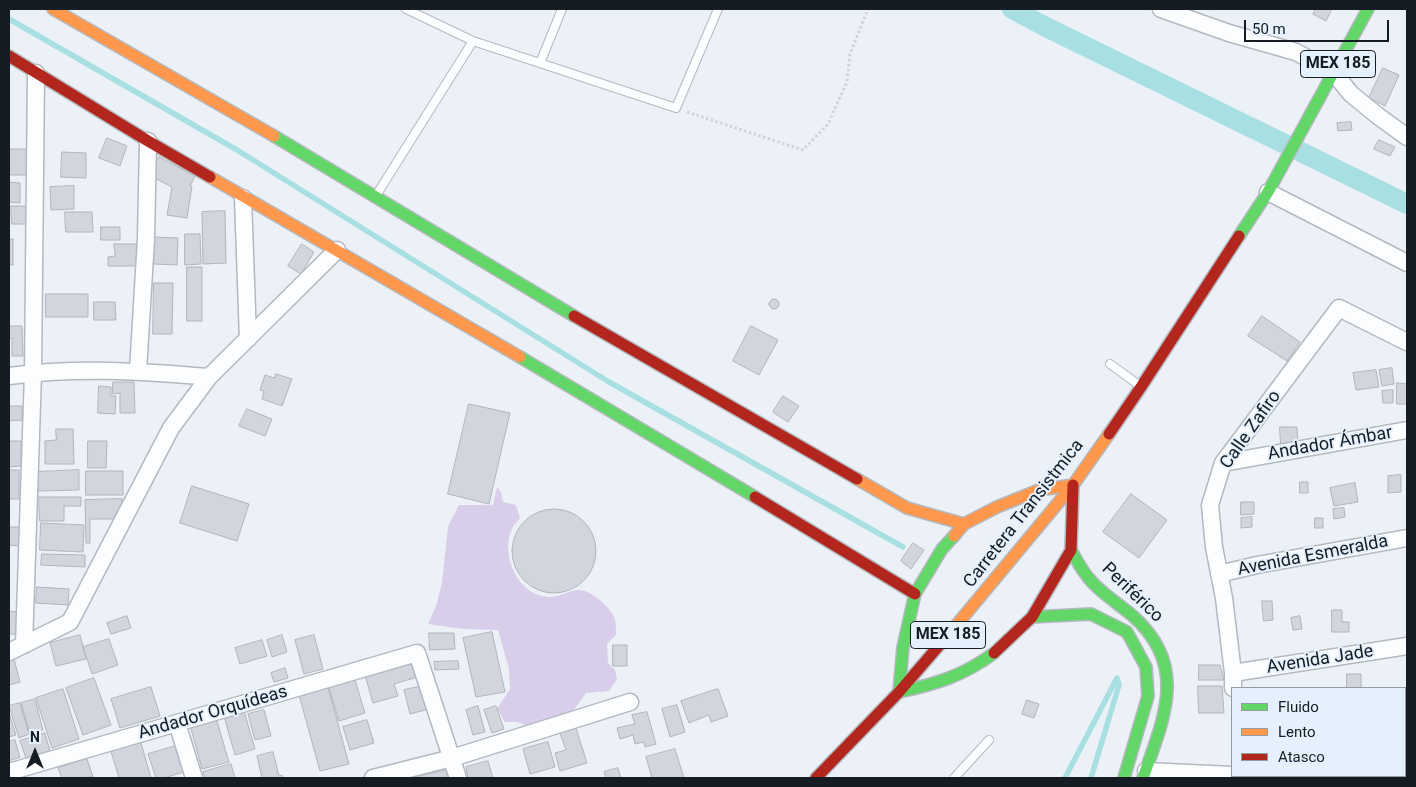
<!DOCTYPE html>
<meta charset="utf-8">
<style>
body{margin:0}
#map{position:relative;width:1416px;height:787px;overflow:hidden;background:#ebf1f7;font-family:Roboto,sans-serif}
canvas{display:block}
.frame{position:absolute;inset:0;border:10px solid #161c24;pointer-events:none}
.legend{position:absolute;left:1231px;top:687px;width:175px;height:90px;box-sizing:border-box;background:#e5f0fd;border:1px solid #929ba6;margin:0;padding:6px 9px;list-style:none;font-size:15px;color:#161c24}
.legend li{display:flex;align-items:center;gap:10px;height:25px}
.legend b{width:25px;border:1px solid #929ba6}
.north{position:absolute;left:10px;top:727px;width:50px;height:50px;-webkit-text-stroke:4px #e5f0fd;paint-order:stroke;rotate:0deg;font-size:14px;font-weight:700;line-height:20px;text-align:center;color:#161c24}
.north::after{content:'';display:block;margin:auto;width:18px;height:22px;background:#161c24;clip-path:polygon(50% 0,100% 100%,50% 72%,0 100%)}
.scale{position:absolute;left:1244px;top:20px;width:145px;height:22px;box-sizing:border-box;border:2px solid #161c24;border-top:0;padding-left:6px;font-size:15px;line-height:18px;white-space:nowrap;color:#161c24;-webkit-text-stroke:4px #e5f0fd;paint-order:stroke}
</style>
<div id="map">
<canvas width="1416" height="787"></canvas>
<div class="frame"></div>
<ul class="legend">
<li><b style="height:6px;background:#63d668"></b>Fluido</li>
<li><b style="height:6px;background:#ff974d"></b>Lento</li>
<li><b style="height:6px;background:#b3261e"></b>Atasco</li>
</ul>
<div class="north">N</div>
<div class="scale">50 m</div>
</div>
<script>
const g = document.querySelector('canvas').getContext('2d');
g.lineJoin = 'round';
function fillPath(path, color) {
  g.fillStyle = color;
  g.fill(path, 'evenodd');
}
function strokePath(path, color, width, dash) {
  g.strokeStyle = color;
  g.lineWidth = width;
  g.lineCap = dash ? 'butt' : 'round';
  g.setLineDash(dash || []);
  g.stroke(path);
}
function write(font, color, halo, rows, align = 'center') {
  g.font = font + ' Roboto,sans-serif';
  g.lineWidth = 4;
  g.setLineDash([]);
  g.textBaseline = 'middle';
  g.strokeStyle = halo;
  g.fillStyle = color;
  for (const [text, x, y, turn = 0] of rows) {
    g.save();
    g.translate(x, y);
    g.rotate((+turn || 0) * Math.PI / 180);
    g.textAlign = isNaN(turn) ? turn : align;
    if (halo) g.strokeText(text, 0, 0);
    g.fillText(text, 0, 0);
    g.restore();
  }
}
fillPath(new Path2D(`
 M497 487 501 492 503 502 516 505 520 518C518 521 514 524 513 527 500 551 515 590 542 596 559 600 564 591 578 590 590 589 613 609 615 620 616 624 616 630 616 635L607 644 608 663 615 670 617 679 609 691 586 693 573 711 528 726 517 722H505L497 709 510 689 509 669 498 630 463 629 428 624 436 606 442 583 448 526 459 505H493Z`), '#d9cee9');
strokePath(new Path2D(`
 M9 19 237 150 609 382 903 547
 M1065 778 1117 678 1119 685 1091 778`), '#a8dfe3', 5.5);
strokePath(new Path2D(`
 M1012 9 1046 27 1407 204`), '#a8dfe3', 20);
const building = new Path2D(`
 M1316 9H1332L1326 21 1313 14Z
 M1383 68 1399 75 1385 106 1369 98Z
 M1351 122 1352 130 1338 131 1337 123Z
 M107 138 127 146 120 166 99 158Z
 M1379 140 1395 147 1390 156 1374 149Z
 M9 149H27V175H9Z
 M62 152 86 153V178L61 177Z
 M159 157 195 176 190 186H192L187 218 167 215 172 187 149 175Z
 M9 182 20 183V203L9 202Z
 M74 186V209L51 210 50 187Z
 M11 206H26L27 224H12Z
 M225 211 226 263 203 264 202 212Z
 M65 212H92L93 232H66Z
 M101 227H120V240H101Z
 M185 234H200L201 264 185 265Z
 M155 237 178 238 177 265 154 264Z
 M9 239H13V265H9Z
 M114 244H140L141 266H108V257L115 256Z
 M302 244 314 252 301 274 288 266Z
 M187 267H202V321H187Z
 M154 283H173L172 334H153Z
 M46 294H88V317H46Z
 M769 304a5 5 0 1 1 10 0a5 5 0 1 1-10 0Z
 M94 302H115L116 320H94Z
 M1262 316 1300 342 1287 361 1248 336Z
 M9 326H22L23 356H12V338L9 339Z
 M751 326 778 340 759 375 733 361Z
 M1392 368 1394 384 1382 386 1379 370Z
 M1376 370 1379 387 1356 390 1353 373Z
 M276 374 292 379 282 406 262 399 264 391 260 390 265 375 274 378Z
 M113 382H134L135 413H120V393L113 394Z
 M1397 383 1407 384V404H1397Z
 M99 386 111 387V396H116L115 414 98 413Z
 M1393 390V403H1383L1382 391Z
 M783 396 799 406 788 422 773 412Z
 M469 404 510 413 489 504 448 494Z
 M9 406H22V420L9 421Z
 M247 409 272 419 265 436 239 426Z
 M1280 427H1297L1298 444 1281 445Z
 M56 429H73L74 464H45V441L56 440Z
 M9 441H21V466L9 467Z
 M88 441H107L106 468H88Z
 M9 470H19V499H9Z
 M79 470V490L38 491 37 472Z
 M86 471H123V495H86Z
 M1401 475V492L1388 493V476Z
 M1300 482H1308V493H1300Z
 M1355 483 1358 502 1334 506 1330 488Z
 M192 486 249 504 237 541 180 523Z
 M1131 494 1167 520 1139 558 1103 532Z
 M39 497H81V506H64V521H40Z
 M122 499V519H90V543H86L85 500Z
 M1241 502H1254V514L1241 515Z
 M1344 508 1345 517 1334 519 1333 509Z
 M512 551a42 42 0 1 1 84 0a42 42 0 1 1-84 0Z
 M1252 517V527L1241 528V518Z
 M1315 518H1323V528H1315Z
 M41 523 84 525 83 552 40 550Z
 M9 527H20L19 546 9 545Z
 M913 543 924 550 911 569 901 561Z
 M42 554 85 555V567L41 565Z
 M37 587 69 589 68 605 36 603Z
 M1262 601H1272L1273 620 1264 621Z
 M1332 610H1342V622H1349V632H1332Z
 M9 611 19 612 18 634H9Z
 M127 616 131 628 111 634 107 623Z
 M1300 616 1302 629 1293 630 1291 618Z
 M492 632 505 692 476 697 463 638Z
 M429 633H454L455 649 430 650Z
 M80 635 86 659 56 666 50 643Z
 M282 635 287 652 272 657 267 640Z
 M314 635 323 669 304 674 295 640Z
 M109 639 118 665 92 674 83 647Z
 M262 640 267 656 240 664 235 648Z
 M613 645H627V666H613Z
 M415 656 421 676 394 684 398 696 373 703 364 672Z
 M14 659 20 682 9 685V661Z
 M458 661 459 669 435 670 434 662Z
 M1199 665H1220L1224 680H1199Z
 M285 668 288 678 274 682 271 673Z
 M1347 674H1361V688H1347Z
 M94 678 111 725 83 735 66 688Z
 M355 680 365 713 339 721 329 688Z
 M423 686 429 709 410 714 404 690Z
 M1198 686H1222L1224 713H1199Z
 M151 687 160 716 120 728 111 699Z
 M328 687 349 764 320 771 299 695Z
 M63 689 79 739 52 748 36 698Z
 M718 689 728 716 711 722 709 715 689 723 681 701Z
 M35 699 43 730 30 734 21 703Z
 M1027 700 1039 704 1034 718 1022 714Z
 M20 703 29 734 19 738 9 706Z
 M677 705 685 732 670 737 662 709Z
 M478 706 485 732 473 735 466 710Z
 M496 706 504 729 492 733 484 710Z
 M264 710 271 736 255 740 248 714Z
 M244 711 255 749 235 755 224 716Z
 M647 712 656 744 645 747 644 742 635 744 633 735 620 739 617 728 635 724 632 715Z
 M9 713 16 735 9 737Z
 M216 718 229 762 202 769 190 725Z
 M367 720 374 743 350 750 343 727Z
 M576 728 587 763 560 771 555 753 566 750 560 733Z
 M45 733 50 751 26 758 20 741Z
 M139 736 151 778H119L109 745Z
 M15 740 20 757 9 761V742Z
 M548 742 555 767 530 774 523 749Z
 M176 746 184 772 164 778H156L148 754Z
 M675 749 684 778H652L646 757Z
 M273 752 279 776 282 775 283 778H262L257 756Z
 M87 759 93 777 62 778 58 768Z
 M488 761 493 778H468L466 767Z
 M231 764 235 778H205L203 772Z
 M618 768 621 778H606L604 772Z
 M446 770 448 778H418L417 777Z`);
fillPath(building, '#d2d5dd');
strokePath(building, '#b1b4bb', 1);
const lane = new Path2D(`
 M406 9 473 41 676 108 718 9
 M540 63 562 9
 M377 194 473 41
 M1110 364 1139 385
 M954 778 989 740`);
const street = new Path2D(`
 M1161 9 1229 33 1296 52 1334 73 1351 94 1378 116 1407 137
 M1268 192 1407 263
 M243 198 248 339
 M138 371 146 239 148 141
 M9 376C76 367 142 371 209 377
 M1223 463 1407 430
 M1219 574 1257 565 1407 538
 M24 645 33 373 36 73
 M9 652 70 622 171 428 209 377 337 250
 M1233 673 1407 646
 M1233 688V673L1224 598 1214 547 1210 505 1223 463 1339 308 1407 342
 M177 723 194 778
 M1405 764H1407
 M1146 771 1232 775
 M9 772 417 653 458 778
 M1336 776V778
 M373 778 452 758 630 702`);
const fast = new Path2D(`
 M274 136 574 316
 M1239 236 1268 192 1368 9
 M520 357 755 497
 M954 536 942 549 915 594 903 647 899 692C936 684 963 676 994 653
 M1071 550C1077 561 1083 573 1092 582 1104 595 1120 605 1133 616 1189 666 1164 718 1143 778
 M1032 617 1091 614 1127 632 1146 667 1148 696 1124 778`);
const slow = new Path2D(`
 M53 9 274 136
 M210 177 520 357
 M857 479 907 508 964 524
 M954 536 964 524 997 507 1039 490 1073 485
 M949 634 1073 485 1109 434`);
const jam = new Path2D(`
 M9 56 148 141 210 177
 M574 316 857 479
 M1109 434 1141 387 1239 236
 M755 497 915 594
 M994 653 1032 617 1071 550 1073 485
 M816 778 899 692 949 634`);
strokePath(lane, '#b3b9bf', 10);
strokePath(street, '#b3b9bf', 19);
strokePath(fast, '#b3b9bf', 14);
strokePath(slow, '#b3b9bf', 14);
strokePath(jam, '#b3b9bf', 14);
strokePath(new Path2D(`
 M687 112 803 150 828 124 847 82 850 54 868 9`), '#d2d4d6', 3, [2.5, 2.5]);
strokePath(lane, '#fcfdfe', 8);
strokePath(street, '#fcfdfe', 16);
strokePath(fast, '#63d668', 11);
strokePath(slow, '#ff974d', 11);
strokePath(jam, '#b3261e', 11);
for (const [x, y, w] of [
 [1338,64,75],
 [948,635,75]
]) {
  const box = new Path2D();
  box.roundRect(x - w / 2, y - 13.5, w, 27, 4);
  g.fillStyle = '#e5f0fd';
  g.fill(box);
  strokePath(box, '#161c24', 1);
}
write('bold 16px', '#161c24', null, [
 ["MEX 185",1338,64],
 ["MEX 185",948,635]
]);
write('18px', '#161c24', '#e5f0fd', [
 ["Calle Zafiro",1251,430,-55],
 ["Andador Ámbar",1330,444,-10],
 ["Carretera Transistmica",1024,514,-52],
 ["Avenida Esmeralda",1313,556,-11],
 ["Periférico",1132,593,44],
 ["Avenida Jade",1320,660,-9],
 ["Andador Orquídeas",213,713,-16]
]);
</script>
